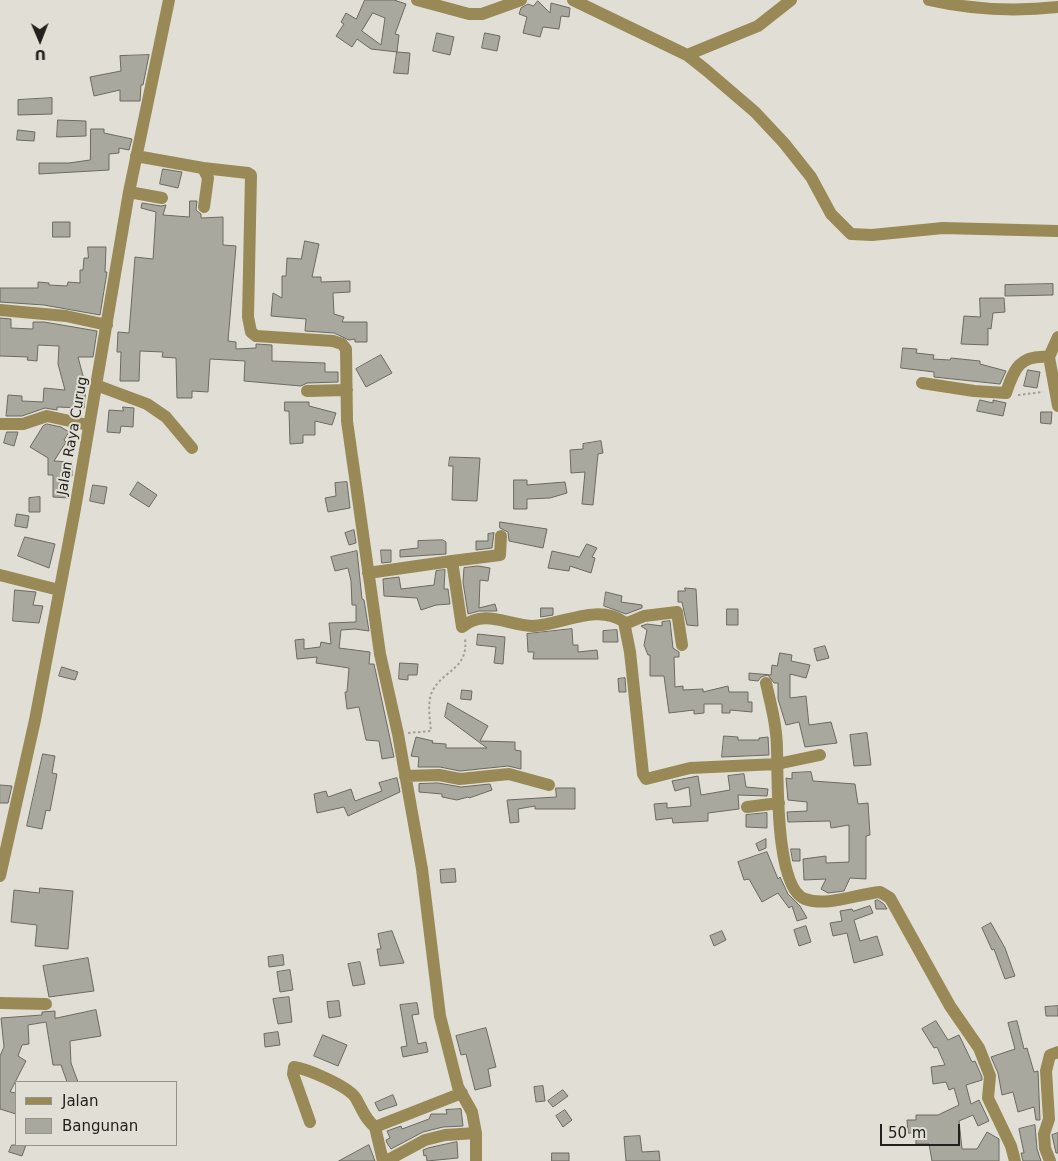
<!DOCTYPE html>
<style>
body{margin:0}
#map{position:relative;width:1058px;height:1161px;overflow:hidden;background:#e1dfd5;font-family:"DejaVu Sans",sans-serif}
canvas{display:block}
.legend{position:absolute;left:15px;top:1081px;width:162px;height:65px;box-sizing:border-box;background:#e1dfd5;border:1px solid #95938b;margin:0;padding:6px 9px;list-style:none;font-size:15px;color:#22211d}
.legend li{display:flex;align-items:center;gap:10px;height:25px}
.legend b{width:25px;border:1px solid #95938b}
.north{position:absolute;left:15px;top:15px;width:50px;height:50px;-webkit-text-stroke:4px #e1dfd5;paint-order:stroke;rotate:179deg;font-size:14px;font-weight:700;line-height:20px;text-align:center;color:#22211d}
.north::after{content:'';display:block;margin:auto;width:18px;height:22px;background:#22211d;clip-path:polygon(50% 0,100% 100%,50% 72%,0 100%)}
.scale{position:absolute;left:880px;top:1124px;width:80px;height:22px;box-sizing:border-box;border:2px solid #22211d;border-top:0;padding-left:6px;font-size:15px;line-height:18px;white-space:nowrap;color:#22211d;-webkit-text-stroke:4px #e1dfd5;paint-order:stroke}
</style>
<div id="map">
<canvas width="1058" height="1161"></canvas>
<ul class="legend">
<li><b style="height:6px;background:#998956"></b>Jalan</li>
<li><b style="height:14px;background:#a9a89e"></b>Bangunan</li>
</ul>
<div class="north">U</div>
<div class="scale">50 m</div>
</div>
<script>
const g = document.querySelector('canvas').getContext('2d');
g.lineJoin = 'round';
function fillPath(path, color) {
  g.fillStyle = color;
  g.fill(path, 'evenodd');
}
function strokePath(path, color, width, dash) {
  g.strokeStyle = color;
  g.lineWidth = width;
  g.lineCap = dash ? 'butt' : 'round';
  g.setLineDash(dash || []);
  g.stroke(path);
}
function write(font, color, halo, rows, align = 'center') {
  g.font = font + ' "DejaVu Sans",sans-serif';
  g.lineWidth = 4;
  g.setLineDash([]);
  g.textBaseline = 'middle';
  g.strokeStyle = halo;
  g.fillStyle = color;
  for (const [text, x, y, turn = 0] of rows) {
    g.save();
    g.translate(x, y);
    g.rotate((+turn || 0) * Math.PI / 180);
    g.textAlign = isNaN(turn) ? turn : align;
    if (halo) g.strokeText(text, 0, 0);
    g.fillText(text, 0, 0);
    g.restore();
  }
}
const building = new Path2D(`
 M365 0H394L406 4 395 34 399 35 397 52 371 49 357 39 352 47 336 36 344 24 341 22 346 13 356 19ZM373 13 385 18 381 45 362 31Z
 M538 1 550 13 551 3 570 8 569 17 561 16 559 29 543 27 540 37 523 33 527 17 519 14 521 8 528 4 533 6Z
 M437 33 454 37 450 55 433 51Z
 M485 33 500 36 497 51 482 48Z
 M397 52 410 53 408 74 394 73Z
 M149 55 143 85H141L140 101H120V90L94 96 90 77 121 71 120 56Z
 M52 98V114L18 115V100Z
 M58 120 86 121V136L57 137Z
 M91 129H104V133L132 139 129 150 119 148V153L109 154V170L39 174V163H69L90 160Z
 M18 130 35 132 34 141 17 140Z
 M163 169 182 172 178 188 160 184Z
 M190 201H197L196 210 201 214V218L223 217V245L236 246 228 341 236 342V349L256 348V344L272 345V361L325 363V372H338V382L307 383 301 386 244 381 245 361 210 359 208 392 192 391V398H177L176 358 162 357 163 352 140 351 139 381H120L121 352H117L118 332 129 333 135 257 153 259 156 212 141 208 142 203 161 206 166 205 163 215 189 217Z
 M53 222H70V237H53Z
 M305 241 319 244 312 277H321V282L350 281V292L333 293 334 314 344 317 342 322H367V342H355V339L349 340 334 333 305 331 306 319 271 316 273 293 282 298V276H286L287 258 301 259Z
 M88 247H106L105 272H107L100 315 44 305 0 302V288H38V282L49 283V285L67 286 68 282 80 283V270H83L84 258H88Z
 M1053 284V295L1005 296V285Z
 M980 298H1004L1005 312 993 313 991 329 988 328V345L961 344 964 316 980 317Z
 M0 318 11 319V328L33 329V322H44L97 331 93 357H78L86 387 84 408 57 407V410L45 408 22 416H6L8 395 22 396V401L43 402 44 388 65 390 58 364 59 346 38 345 37 361 27 360 28 357 0 356Z
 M903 348 917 349 916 353 934 355 933 359 950 360 951 358 980 361V364L1006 371 1000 384 934 377V372L901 368Z
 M381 355 392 373 366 387 356 369Z
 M1028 370 1040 372 1037 388 1024 386Z
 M980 400 993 403V400L1006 403 1003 416 977 411Z
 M285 402H309V406L336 413 332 425 315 421V435H303V443L290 444 289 411H285Z
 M123 407 134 408 133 427 121 426 120 433 107 432 109 410 123 411Z
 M1041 412H1052L1051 424 1041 423Z
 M47 424 61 427 69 432 64 440 66 442 54 461 72 462V476L68 475V498L53 497V475H48V458L30 447 43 426Z
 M7 432H18L14 446 4 443Z
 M601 441 603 453 598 454 593 505 582 504 585 472 571 473 570 450 583 449V444Z
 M450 457 480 458 477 501 452 500 453 466H449Z
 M514 480H527V485L565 482 567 493 550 498 527 499V509H514Z
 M138 482 157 495 149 507 130 495Z
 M347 482 350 508 328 512 325 498 336 496 335 483Z
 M93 485 107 487 104 504 90 501Z
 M40 497V512H29V498Z
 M17 514 29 516 27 528 15 526Z
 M500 522 547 529 543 548 509 541 508 532 500 528Z
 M354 530 356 543 349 545 345 533Z
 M494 533 492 548 476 550V541H488V534Z
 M25 537 55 544 49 568 18 556Z
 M443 540 446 542V554L400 557V550L418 548V541Z
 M587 544 597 548 592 557 595 558 591 573 570 566 569 571 548 568 552 551 579 557Z
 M381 550H391V562L382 563Z
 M357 551 362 599 364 600 369 631 355 629 341 630 339 648 370 652 369 664H374L394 757 382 759 379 741 366 740 359 707 347 709 345 692H347L349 668 316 663 317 657 297 659 295 640 304 639V649L320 647 321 642 331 644 329 623 356 622V605H352L351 581 348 568 335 571 331 557Z
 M478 566 490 568 488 581 480 580 479 608 495 604 497 611H479L468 614 463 582 464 568Z
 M445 570 444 589H448L450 604 436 605 421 610 417 598 384 596 383 579 399 577 401 589 434 585 436 571Z
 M685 588 696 589 698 626 687 625 682 602H678V591H685Z
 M15 590 36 592 33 605 43 606 39 623 13 621Z
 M606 592 622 596 621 602 642 605V608L626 614 604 606Z
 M541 608H553V615L541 617Z
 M727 609H738V625H727Z
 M670 621 673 648 679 652V657H674L675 687 683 686V690L703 689V692L728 686 729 692H748V702H752V712L730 710V713H722V704H704V713L694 714V710L669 713 664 676H650V655H648L644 645 647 630 641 626 647 624 662 626V622Z
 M572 629 573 645H578V652L597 650 598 659H533L534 652H528L527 634Z
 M617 630 618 642H603V631Z
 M478 634 505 637 503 664 494 663 496 647 477 645Z
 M825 646 829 658 817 661 814 649Z
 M780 653 792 655 791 661 810 665 806 678 790 674V698L806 696 809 725 831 722 837 743 805 747 799 722 786 725 778 699V683H774L768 675 761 677 758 681 749 680V673L771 675 772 665 777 666Z
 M400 663 418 664 417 675H408V680L399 679Z
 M62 667 78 672 75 680 59 676Z
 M625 678 626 692H619L618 679Z
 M462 690 472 691 471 700 461 699Z
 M448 703 488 726 480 741 515 742V750L521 751V769L508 766 460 771 440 767H418L419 757 411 756 416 737 433 741 432 743 446 744V748H487L445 717Z
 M867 733 871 765 854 766 850 735Z
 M724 736 738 737V740H759V738L768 737 769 755 722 757Z
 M43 754 55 756 52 773 57 774 50 811 46 810 42 829 27 826Z
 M811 772 813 781 855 784 858 804 868 803 870 835 866 836V879L850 878 844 891 828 893 821 889 826 879 804 880 803 859 826 856V863L849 862V825L831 828 830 821 788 822 787 812 807 811V802L788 800 786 778 792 779V773Z
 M744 774 746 787 768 789 767 796 738 795 739 809 708 813V821L673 823 672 818 656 820 654 804 667 803V808L691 806 689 787 675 791 672 781 698 776 701 795 730 790 728 776Z
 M397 778 400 792 348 816 344 807 317 813 314 794 326 791 328 797 351 789 355 801 382 791 379 783Z
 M438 783 461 787 490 784 492 790 469 798 468 797 457 800 442 797V794L419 792V784Z
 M0 785 12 786 8 803H0Z
 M556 788H575V809H535V806L518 809 519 822 510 823 507 800 556 797Z
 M767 813V828L746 827V815Z
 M766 839V848L759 851 756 844Z
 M791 849H800V861H793Z
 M767 852 778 879 780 877 788 894 800 906 807 918 797 921 792 906 789 908 778 893 762 902 749 879 744 880 738 862Z
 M455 869 456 882 441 883 440 870Z
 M40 888 73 891 68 949 35 946 37 925 11 922 14 890 39 893Z
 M878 900 884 904 887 909H876L875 901Z
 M870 906 873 913 854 920 860 941 877 936 883 955 854 963 847 933 833 936 830 923 842 921 840 911 852 909 853 911Z
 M991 923 1005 948 1015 976 1005 979 994 949 992 950 982 928Z
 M806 926 811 942 799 946 794 930Z
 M392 931 404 963 380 966 377 949H381L378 934Z
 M722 931 726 940 714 946 710 936Z
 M283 955 284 965 269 967 268 957Z
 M88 958 94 991 49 997 43 966Z
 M360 962 365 984 353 986 348 964Z
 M290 970 293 990 280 992 277 972Z
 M289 997 292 1022 278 1024 273 999Z
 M339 1001 341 1016 329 1018 327 1002Z
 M417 1003 419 1014 412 1015 418 1044 426 1042 428 1052 403 1057 401 1047 407 1046 400 1005Z
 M1058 1006V1016H1046L1045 1007Z
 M96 1010 101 1036 70 1041 71 1063 78 1082H67L61 1065H53L46 1022 28 1025 29 1044 22 1045 18 1056 26 1061 10 1092 16 1093V1114L0 1109V1056L4 1047 1 1018 42 1015V1012L55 1011V1018Z
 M936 1021 948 1040 959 1035 972 1062 975 1061 982 1077V1080L966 1085 971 1104 979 1100 989 1121 978 1126 973 1115 959 1121 962 1149H977L987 1132 999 1139V1161H932L929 1144H916V1133H908L907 1120H916V1115H938L959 1105 954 1088 949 1090 946 1082 933 1084 931 1067 945 1065 937 1047 934 1048 922 1029Z
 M1017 1021 1024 1049 1027 1048 1034 1072 1038 1071 1040 1120H1036L1034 1107 1018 1112 1013 1092 1002 1095 998 1073 991 1057 1015 1049 1008 1023Z
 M486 1028 496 1067 488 1069 491 1086 475 1090 466 1054 461 1055 456 1036Z
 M278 1032 280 1045 265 1047 264 1034Z
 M323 1035 347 1045 338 1066 314 1056Z
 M543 1086 545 1101 536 1102 534 1087Z
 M563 1090 568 1096 553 1107 548 1101Z
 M393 1095 397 1105 379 1111 375 1103Z
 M461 1109 463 1126 443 1127 423 1132 391 1149 387 1143 386 1140 390 1138 387 1131 401 1126 402 1129 429 1119 431 1114H447L446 1110Z
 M565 1110 572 1120 563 1127 556 1116Z
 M1035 1125 1037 1149 1041 1161H1023L1021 1153H1024L1019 1129Z
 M1058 1133V1153H1056L1052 1135Z
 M640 1136 642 1152 659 1151 660 1161H626L624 1137Z
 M457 1142 458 1158 427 1161 426 1155 424 1156 423 1150 428 1148Z
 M12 1145H26L22 1156 9 1152Z
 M369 1145 375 1161H339Z
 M552 1153H569V1161H552Z`);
fillPath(building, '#a9a89e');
strokePath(building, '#6b6961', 1);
strokePath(new Path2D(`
 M1018 395 1043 392
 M408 733 431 731C430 719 427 703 432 692 442 670 469 670 465 638`), '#a09f97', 2, [2.5, 2.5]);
strokePath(new Path2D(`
 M417 0 469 14H482L521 0
 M573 0 687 55 706 70 755 112 784 143 811 177 831 214 851 234 872 235 943 228 1058 231
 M929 0C973 10 1014 12 1058 7
 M687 55 758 26 791 0
 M136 156 203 168 208 178 204 207
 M203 168 248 173 251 175 248 317 251 332 256 336 333 341 342 344 346 349 347 421 380 654 398 734 422 869 440 1016 458 1087 472 1112 476 1133V1161
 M129 192 162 198
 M0 310 66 316 107 325
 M1058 337 1049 357 1058 406
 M922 383 974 391 1006 393C1014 369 1020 354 1049 357
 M96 385 147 404 166 417 192 448
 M307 391 347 390
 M0 424H23L47 416 88 425
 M452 561 500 555 501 536
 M368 573 452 561 462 627C485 608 509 626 533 626 561 625 598 603 624 622L630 652 643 774 646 779 690 768 777 764 820 755
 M0 575 59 590
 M625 624 644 616 677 612 682 645
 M766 683C771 705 777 727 777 750 778 778 775 888 805 899 827 907 857 894 880 892L890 898 950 1006 979 1048 990 1076 988 1098 1011 1146 1015 1161
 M405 776 439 775 460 779 509 774 549 785
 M747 807 779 803
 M0 876 35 720 75 509 129 192 169 0
 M0 1003 46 1004
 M310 1122 293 1074 294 1067C308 1069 347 1086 355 1097 362 1108 364 1118 375 1127L462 1093
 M375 1127 383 1161
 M386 1161 425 1140 445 1135 476 1133
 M1050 1161 1045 1148 1044 1134 1049 1119 1046 1071 1050 1055 1058 1052`), '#998956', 12);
write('14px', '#22211d', '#e1dfd5', [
 ["Jalan Raya Curug",73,436,-80]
]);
</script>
